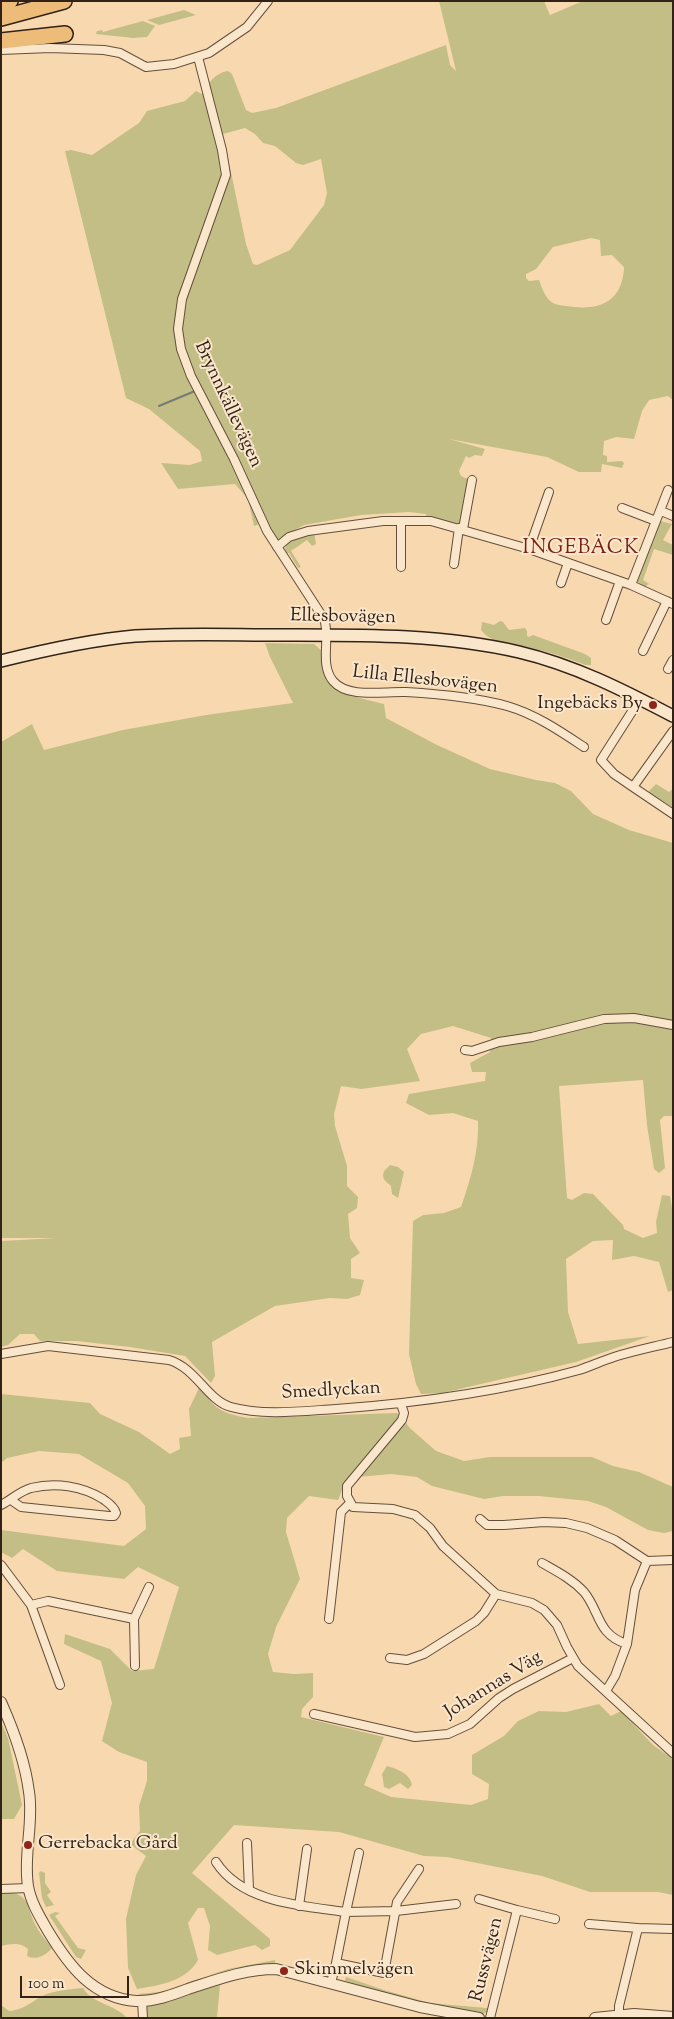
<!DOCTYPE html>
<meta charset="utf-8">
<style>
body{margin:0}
#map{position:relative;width:674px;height:2019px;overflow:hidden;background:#f8d9af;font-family:"Sorts Mill Goudy",serif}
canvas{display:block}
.frame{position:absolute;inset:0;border:2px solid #322117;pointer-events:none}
.scale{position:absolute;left:20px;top:1976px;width:109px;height:22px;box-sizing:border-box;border:2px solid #322117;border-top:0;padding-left:6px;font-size:15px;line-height:18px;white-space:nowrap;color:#322117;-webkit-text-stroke:4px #fae6cb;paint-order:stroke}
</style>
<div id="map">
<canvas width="674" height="2019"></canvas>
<div class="frame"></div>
<div class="scale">100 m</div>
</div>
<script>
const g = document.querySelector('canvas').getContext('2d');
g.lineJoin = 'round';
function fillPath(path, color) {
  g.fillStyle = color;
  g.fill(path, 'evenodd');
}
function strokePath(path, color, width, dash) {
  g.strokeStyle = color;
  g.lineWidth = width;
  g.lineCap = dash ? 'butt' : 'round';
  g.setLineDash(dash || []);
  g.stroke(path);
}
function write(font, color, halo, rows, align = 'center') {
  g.font = font + ' "Sorts Mill Goudy",serif';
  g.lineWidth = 4;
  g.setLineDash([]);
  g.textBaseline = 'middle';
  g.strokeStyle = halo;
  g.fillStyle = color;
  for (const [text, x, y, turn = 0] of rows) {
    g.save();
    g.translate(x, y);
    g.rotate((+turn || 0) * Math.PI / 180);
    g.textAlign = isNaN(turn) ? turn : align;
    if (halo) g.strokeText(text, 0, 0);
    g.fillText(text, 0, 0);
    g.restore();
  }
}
fillPath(new Path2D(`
 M439 1H544L550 15 583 1H673V400L668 396 649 400 642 411 634 439 616 437 604 441 603 455 607 456V462L622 461 624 463 622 468 602 464 601 472H579L547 457 449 439 485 449 482 456 475 455 469 458 466 456 459 471 461 476 468 479 470 481 460 524 426 519V514L409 512 361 515 304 525 277 540 266 522 254 526 248 499 235 484 178 489 161 463 190 465 202 461 200 451 149 409 126 398 65 151 71 150 92 155 139 123 147 111 185 101 196 91 202 94C208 83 215 73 228 71L232 74 246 110 252 113 276 108 446 45 450 65 456 71ZM245 128 255 134 263 143 275 146 296 163 303 165 321 159 327 193 324 205 290 250 257 265 253 264 246 244 223 134ZM591 238 600 240 601 256 612 255 624 267C623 297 605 310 575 307 568 306 559 306 553 303 545 298 542 288 539 280L529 281 526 278V274L536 269 553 247Z
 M184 10 196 15 159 25 147 20Z
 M143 21 155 26 147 37 133 38 96 34 97 31 102 30 103 32Z
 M660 521 672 524 663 540 673 545V555L654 549 643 580 649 584 644 587 638 582V574Z
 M314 532 316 544 312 546 307 540 291 551 301 567 298 568 289 553H287L285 549C289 537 303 536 314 532Z
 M500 621 503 622 509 630 525 628 527 631V636L529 637 533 635 585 654 591 658V665H585C573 660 552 653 539 650 521 646 494 647 481 630L482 622 494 625Z
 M265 643 314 644 321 650C322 657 321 665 324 670 334 695 361 698 384 704L386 718 437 745 490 769 536 780 555 783 571 791 593 814 629 830 673 843V1116H664L660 1120 665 1168 659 1173 654 1169 647 1125 643 1080 559 1086 567 1198 572 1200 584 1193 593 1194 623 1225 624 1229 643 1238 657 1233 656 1222 662 1195 670 1196 673 1214V1290L668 1292 659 1262 634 1256 612 1260 613 1240 593 1241 566 1259 568 1312 578 1344 650 1336 576 1362 468 1387 443 1393 421 1394 416 1384 409 1354 413 1221 423 1215 444 1213 461 1207C471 1178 479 1151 478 1121L453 1113 429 1115 406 1103 409 1094 485 1081 486 1072H472L470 1063 490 1052 491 1038 453 1026 421 1034 407 1049 420 1081 361 1089 341 1086 334 1114 335 1126 347 1166V1186L358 1197 357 1208 348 1214 350 1238 360 1253 351 1259V1278L364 1280 360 1295 347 1299 330 1298 275 1306 212 1342 215 1376 211 1383 185 1356 130 1347 76 1341H40L34 1334H20L8 1345 1 1347V1241L57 1238H1V742L32 724 44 750 123 730 206 715 293 703 270 657Z
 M656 784 669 792 673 789V811L647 793Z
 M390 1165 398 1167 404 1172 398 1198 392 1194 391 1186C386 1181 381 1180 384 1171Z
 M199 1388C206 1391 208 1398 212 1403 223 1414 234 1415 248 1418L397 1413 411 1429 436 1451 464 1461 490 1457H592L613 1466 639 1472 673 1487V1531L664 1533 648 1530 606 1507 588 1501 539 1496H503L484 1499 432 1486 417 1477 391 1474 347 1478 338 1500 309 1496 287 1518 286 1532 300 1579 276 1627 268 1654 273 1672 294 1674 313 1673V1697L302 1709 301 1717 384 1737 364 1785 391 1797 471 1805 488 1799 489 1784 472 1774V1755L504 1736 518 1721 539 1711 566 1712 599 1704 611 1716 621 1711 653 1745 673 1759V1895L658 1892H590L542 1876 447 1857 424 1856 339 1832 234 1825 192 1873 270 1939V1946L262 1950 255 1945 217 1955 208 1950 210 1926 204 1908H198L188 1923 198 1960C185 1982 160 1985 137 1989L128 1968 126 1919 136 1875 146 1856 130 1844 140 1831 139 1806 147 1781V1762L119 1752 102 1741 112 1703 101 1661 64 1644 65 1634 110 1649 132 1671 154 1669 179 1587 138 1567 124 1579 57 1571 23 1549 12 1558 1 1552V1530L124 1546 146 1529 145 1506 128 1483 79 1454 39 1451 7 1458 1 1463V1394L90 1403 100 1414 139 1432 170 1454 180 1449 179 1438 191 1436 189 1409Z
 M1 1722 8 1738 22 1805 14 1819H1Z
 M387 1766C397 1769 410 1773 412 1785L408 1789 400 1783 389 1789 384 1787 382 1774Z
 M41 1871 45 1873V1883L51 1892 47 1895 54 1905 46 1907 42 1898 39 1873Z
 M1 1892C31 1892 25 1905 36 1926 40 1934 47 1941 52 1948 46 1955 37 1961 27 1956L28 1949C20 1942 11 1944 1 1946Z
 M55 1912 60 1913 55 1916 78 1948 86 1950 81 1959 76 1957 49 1915Z
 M275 1960V1963L160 1994 145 1996 137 1994 160 1992 228 1969Z
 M346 1977 384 1990 430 2003 486 2008H489L488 2011 482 2015 430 2005 345 1981Z
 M220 1985 217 2018H146L145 2009 148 2006Z
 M83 1988C92 2004 115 2004 127 2018H1V2005L9 2011C27 2010 35 1997 50 1993 61 1990 72 1989 83 1988Z`), '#c3be86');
strokePath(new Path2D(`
 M159 406 195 391`), '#747c75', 2);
const minor = new Path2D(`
 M1 50 50 48 104 50 120 53 146 67 174 64 209 53 247 27 268 1
 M198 57 222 150 226 175 182 299 178 329 181 349 191 376 234 459 267 531 324 619C331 638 319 664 333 681 348 699 384 691 406 692 439 694 475 697 507 706 535 714 560 731 584 747
 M622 508 656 521
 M661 511 673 516
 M463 529 472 480
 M277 547 289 537 308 531 383 521H431L529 549 631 585 673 604
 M529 549 549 492
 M454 564 459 528
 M401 567V521
 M561 583 568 563
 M631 585 668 490
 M606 620 620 581
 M643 651 667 601
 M668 669 673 660
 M673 731 633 787 673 814
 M633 787 614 774 601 760 640 699
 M465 1050 472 1051 499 1042 532 1037 604 1019 634 1018 673 1025
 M1 1354 48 1346 169 1360C196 1368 208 1401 231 1407 264 1416 303 1411 336 1409 417 1403 500 1392 579 1370 591 1366 602 1361 614 1357 633 1351 653 1347 673 1342
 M401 1404 404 1413 402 1420 347 1486V1496L353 1507 393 1509 415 1515 430 1528 443 1546 496 1594 532 1603 544 1610 557 1625 567 1647 578 1666 673 1753
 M1 1505C11 1500 20 1491 31 1488 56 1482 82 1486 103 1499 108 1503 114 1506 116 1513L114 1516H109L21 1507 11 1500
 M480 1519 487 1525H504L544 1522 566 1523 587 1528 615 1540 647 1561 673 1560
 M542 1563C556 1571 572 1579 584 1592 600 1611 597 1635 627 1644
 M1 1565 31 1605 60 1685
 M31 1605 48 1601 134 1619
 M329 1619 341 1512 350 1503
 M390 1658 407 1660 424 1654 476 1621 484 1613 496 1594
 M135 1666 134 1619 149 1587
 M606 1691 615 1676 627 1644 635 1590 647 1561
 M314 1714 415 1737 448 1734 470 1724 499 1698 513 1689 573 1658
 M247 1843 249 1889
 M216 1862C242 1903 304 1906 346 1912L359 1853
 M1 1889 28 1888
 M479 1899 517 1910
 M299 1906 307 1849
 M589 1924 638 1928 619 2006V2015
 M638 1928 673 1929
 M336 1963 346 1912 396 1911 456 1904
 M331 1983 336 1963 384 1973 397 1902 419 1869
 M142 2001 143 2018
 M490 2018 517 1910 555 1919`);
const tertiary = new Path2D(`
 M1 1702C14 1731 25 1760 29 1792 34 1823 23 1855 28 1886 31 1903 40 1917 48 1931 69 1966 93 1998 136 2001 153 2002 172 1995 188 1989 216 1980 245 1969 276 1969L420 2007 479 2018
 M595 2018 634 2014 673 2017`);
const secondary = new Path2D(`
 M1 661C45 650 89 640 135 636 184 633 233 635 282 635 362 635 441 634 519 652 574 665 623 690 673 716`);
const motorway = new Path2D(`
 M1 4 10 1
 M1 18 64 1
 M1 41 65 34`);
strokePath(minor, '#644f3d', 10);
strokePath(tertiary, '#644f3d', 12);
strokePath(secondary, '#322117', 14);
strokePath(motorway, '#322117', 18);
strokePath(minor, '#fae6cb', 8);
strokePath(tertiary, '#fae6cb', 10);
strokePath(secondary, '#fae6cb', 11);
strokePath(motorway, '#ecbc78', 15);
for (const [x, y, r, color] of [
 [653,705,5,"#8f2418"],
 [28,1845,5,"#8f2418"],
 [284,1971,5,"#8f2418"]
]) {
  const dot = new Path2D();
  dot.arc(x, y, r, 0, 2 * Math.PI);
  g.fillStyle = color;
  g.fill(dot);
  strokePath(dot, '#fae6cb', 2);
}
write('19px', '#322117', '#fae6cb', [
 ["Brynnkällevägen",227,405,65],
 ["Ellesbovägen",343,618,1],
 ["Lilla Ellesbovägen",425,681,6],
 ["Smedlyckan",331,1392,-3],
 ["Johannas Väg",494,1686,-32],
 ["Russvägen",488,1960,-76]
]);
write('19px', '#322117', '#fae6cb', [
 ["Ingebäcks By",643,705,"right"],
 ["Gerrebacka Gård",38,1845],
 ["Skimmelvägen",294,1971]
], 'left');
g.letterSpacing = '1px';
write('20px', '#7a1f14', '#fae6cb', [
 ["INGEBÄCK",581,550]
]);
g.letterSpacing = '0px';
</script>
